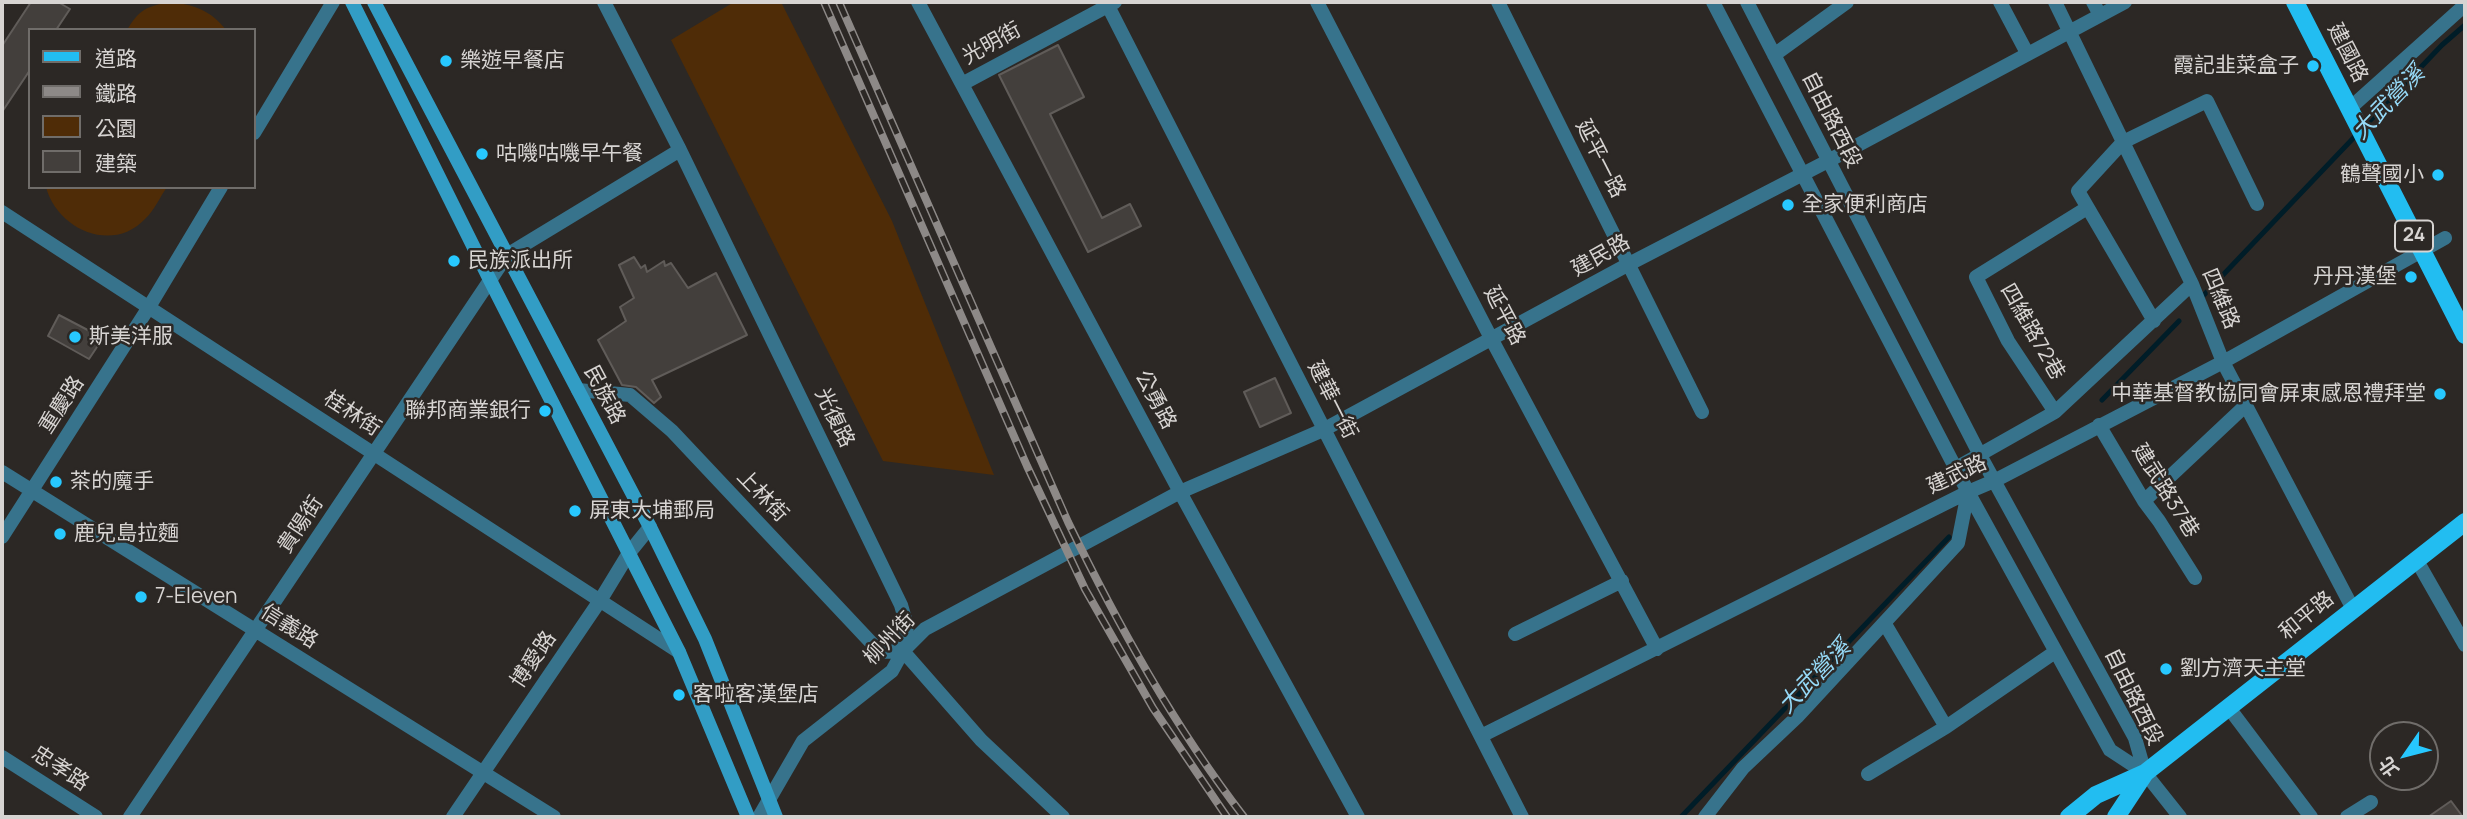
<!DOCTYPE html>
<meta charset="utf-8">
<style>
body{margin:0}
#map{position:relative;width:2467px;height:819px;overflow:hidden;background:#2c2825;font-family:Manrope,"Noto Sans TC",sans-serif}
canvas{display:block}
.frame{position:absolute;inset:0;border:4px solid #d7d4d2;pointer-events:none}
.legend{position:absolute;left:28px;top:28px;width:228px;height:161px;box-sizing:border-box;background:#2c2825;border:2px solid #706d6a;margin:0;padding:9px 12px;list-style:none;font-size:21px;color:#d7d4d2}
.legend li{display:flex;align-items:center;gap:14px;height:35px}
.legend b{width:35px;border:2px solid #706d6a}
.north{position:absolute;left:2369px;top:721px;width:70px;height:70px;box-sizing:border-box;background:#2c2825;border:2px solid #706d6a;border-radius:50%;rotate:235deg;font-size:19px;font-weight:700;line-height:28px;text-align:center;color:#d7d4d2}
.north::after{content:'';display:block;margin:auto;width:24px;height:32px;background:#27c8ff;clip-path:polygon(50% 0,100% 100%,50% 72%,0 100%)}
</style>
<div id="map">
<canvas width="2467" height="819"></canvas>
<div class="frame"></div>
<ul class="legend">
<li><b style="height:9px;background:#22bdf1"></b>道路</li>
<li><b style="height:9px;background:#8d8987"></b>鐵路</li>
<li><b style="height:19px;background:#4f2c07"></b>公園</li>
<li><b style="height:19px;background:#433f3c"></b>建築</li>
</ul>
<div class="north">北</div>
</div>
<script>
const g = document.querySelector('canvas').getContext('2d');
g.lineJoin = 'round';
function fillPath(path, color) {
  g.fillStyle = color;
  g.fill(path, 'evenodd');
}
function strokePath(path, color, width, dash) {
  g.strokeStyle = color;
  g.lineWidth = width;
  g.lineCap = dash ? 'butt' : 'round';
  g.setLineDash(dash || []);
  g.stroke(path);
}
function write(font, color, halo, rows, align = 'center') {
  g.font = font + ' Manrope,"Noto Sans TC",sans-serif';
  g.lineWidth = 5;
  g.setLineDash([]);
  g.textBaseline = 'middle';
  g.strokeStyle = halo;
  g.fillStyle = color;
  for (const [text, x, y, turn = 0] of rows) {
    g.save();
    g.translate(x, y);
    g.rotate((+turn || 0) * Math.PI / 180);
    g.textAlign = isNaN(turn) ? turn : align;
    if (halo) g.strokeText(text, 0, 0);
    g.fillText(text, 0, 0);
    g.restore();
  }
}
fillPath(new Path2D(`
 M169 2C192 4 211 10 226 30H127C139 10 145 7 169 2Z
 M734 2H781L892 221 994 475 883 461 671 40Z
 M46 187H167C160 197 154 211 145 219 112 254 57 229 46 187Z`), '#4f2c07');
strokePath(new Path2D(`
 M2201 298 2442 45 2465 25
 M2102 400 2179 321
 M1681 817 1949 537`), '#001d28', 5);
const building = new Path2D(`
 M31 2H58L70 9 56 30H30V70L2 112V46Z
 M1058 45 1084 97 1050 114 1102 218 1130 204 1141 226 1088 252 999 75Z
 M634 257 641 268 645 265 647 272 664 261 665 266 671 263 688 288 716 273 747 335 652 380 661 397 654 403 636 387 622 385 598 340 626 321 620 307 634 298 619 265Z
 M59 315 103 338 89 359 48 336Z
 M1275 378 1291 413 1260 427 1244 392Z
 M2451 801 2463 817H2428Z`);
fillPath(building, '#433f3c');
strokePath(building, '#605c59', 2);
strokePath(new Path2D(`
 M604 2 680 150 901 605 907 626 903 651 981 740 1063 817
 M918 2 1180 492 1358 817
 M1106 2 1522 817
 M1317 2 1492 340 1657 649
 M1498 2 1702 412
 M1713 2 1968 492 2110 750 2145 773 2180 817
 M1747 2 1980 455 2135 738 2145 773
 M2000 2 2027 53
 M2055 2 2192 284 2223 362 2353 609
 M2093 2 2100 15
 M1774 55 1847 2
 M962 84 1115 2
 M2349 109 2465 5
 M254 133 333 2
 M2 212 679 652
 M2154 321 2078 191 2123 142 2207 101 2257 204
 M578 390 630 395 672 431 880 652 903 651
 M2055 412 2008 341 1976 277 2087 208
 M2099 425 2144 501 2159 521 2195 578
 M1956 468 2055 412 2192 284
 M2 472 554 817
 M2144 501 2245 406
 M2 537 149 307 221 187
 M2416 559 2465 645
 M1885 624 1946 727
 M1515 634 1622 581
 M2229 708 2311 817
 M1481 736 1968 492 1994 481 2223 362 2445 238
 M2 757 96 817
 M1868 774 1946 727 2055 652
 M130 817 507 255 680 150
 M453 817 601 599 629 553 650 527
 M759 817 803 741 892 671 903 651 925 629 1180 492 1323 430 1629 264 1828 161 2125 2
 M1705 817 1743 768 1797 717 1958 543 1968 492
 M2347 817 2371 802`), '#37738c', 14);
strokePath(new Path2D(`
 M352 2 490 280 679 652 748 817
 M374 2 650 527 705 639 776 817`), '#329dc5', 14);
strokePath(new Path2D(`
 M2295 2 2465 335
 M2069 817 2096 795 2145 773 2465 522
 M2116 817 2145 773`), '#22bdf1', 18);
const rail = new Path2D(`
 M824 2 1027 466 1085 589 1153 708 1227 817
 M839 2 1068 522C1118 625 1174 726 1244 817`);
strokePath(rail, '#8d8987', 8);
strokePath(rail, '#2c2825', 5, [16]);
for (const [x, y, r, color] of [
 [446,61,7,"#27c8ff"],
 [2313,66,7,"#27c8ff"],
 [482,154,7,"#27c8ff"],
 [2438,175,7,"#27c8ff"],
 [1788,205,7,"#27c8ff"],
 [454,261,7,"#27c8ff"],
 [2411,277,7,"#27c8ff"],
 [75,337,7,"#27c8ff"],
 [2440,394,7,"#27c8ff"],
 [545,411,7,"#27c8ff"],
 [56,482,7,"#27c8ff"],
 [575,511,7,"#27c8ff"],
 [60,534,7,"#27c8ff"],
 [141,597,7,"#27c8ff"],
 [2166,669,7,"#27c8ff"],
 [679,695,7,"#27c8ff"]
]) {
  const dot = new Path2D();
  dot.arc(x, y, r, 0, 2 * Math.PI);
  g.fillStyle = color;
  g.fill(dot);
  strokePath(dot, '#2c2825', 2.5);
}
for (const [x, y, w] of [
 [2414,236,38]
]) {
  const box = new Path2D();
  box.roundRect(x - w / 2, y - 15.5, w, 31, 5);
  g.fillStyle = '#2c2825';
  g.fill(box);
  strokePath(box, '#d7d4d2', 2);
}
write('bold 19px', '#d7d4d2', null, [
 ["24",2414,236]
]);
write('21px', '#d7d4d2', '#2c2825', [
 ["光明街",992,44,-29],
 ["建國路",2347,53,63],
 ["自由路西段",1831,120,63],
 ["延平一路",1600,159,63],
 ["建民路",1601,256,-29],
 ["四維路",2220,299,67],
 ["延平路",1504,316,62],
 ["四維路72巷",2032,332,60],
 ["民族路",604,395,62],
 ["公勇路",1155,400,62],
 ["建華一街",1332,400,63],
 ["重慶路",62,405,-57],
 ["桂林街",352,414,33],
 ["光復路",834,418,64],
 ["建武路",1957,475,-25],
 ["建武路37巷",2165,491,58],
 ["上林街",762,496,46],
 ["貴陽街",301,525,-56],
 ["和平路",2307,616,-39],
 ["信義路",289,627,32],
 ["柳州街",890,639,-46],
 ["博愛路",534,660,-56],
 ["自由路西段",2133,697,64],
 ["忠孝路",60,769,33]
]);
write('21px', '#d7d4d2', '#2c2825', [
 ["樂遊早餐店",460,61],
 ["霞記韭菜盒子",2299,66,"right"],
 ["咕嘰咕嘰早午餐",496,154],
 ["鶴聲國小",2424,175,"right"],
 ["全家便利商店",1802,205],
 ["民族派出所",468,261],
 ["丹丹漢堡",2397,277,"right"],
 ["斯美洋服",89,337],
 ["中華基督教協同會屏東感恩禮拜堂",2426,394,"right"],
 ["聯邦商業銀行",531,411,"right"],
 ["茶的魔手",70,482],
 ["屏東大埔郵局",589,511],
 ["鹿兒島拉麵",74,534],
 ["7-Eleven",155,597],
 ["劉方濟天主堂",2180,669],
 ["客啦客漢堡店",693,695]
], 'left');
write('italic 23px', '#96daf8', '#2c2825', [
 ["大武營溪",2389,103,-46],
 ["大武營溪",1815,677,-46]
]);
</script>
